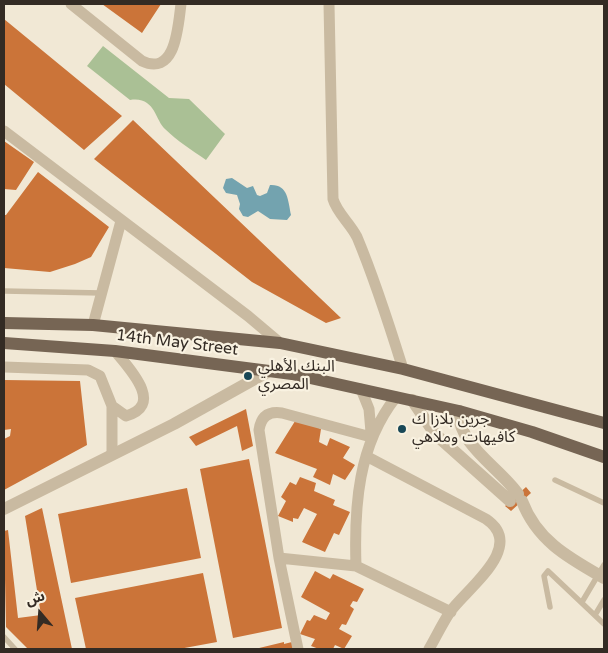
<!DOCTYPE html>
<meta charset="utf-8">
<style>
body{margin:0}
#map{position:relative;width:608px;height:653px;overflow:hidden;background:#f1e8d5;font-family:"Varela Round","Noto Sans Arabic",sans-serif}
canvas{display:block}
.frame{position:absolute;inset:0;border:5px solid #332b24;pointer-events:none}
.north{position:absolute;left:15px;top:588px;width:50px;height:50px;-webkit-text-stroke:4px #f9f2e1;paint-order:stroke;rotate:342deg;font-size:14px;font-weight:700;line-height:20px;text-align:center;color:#332b24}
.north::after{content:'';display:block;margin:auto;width:18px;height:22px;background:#332b24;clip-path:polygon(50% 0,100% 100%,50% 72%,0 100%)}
</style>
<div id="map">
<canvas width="608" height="653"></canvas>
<div class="frame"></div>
<div class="north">ش</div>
</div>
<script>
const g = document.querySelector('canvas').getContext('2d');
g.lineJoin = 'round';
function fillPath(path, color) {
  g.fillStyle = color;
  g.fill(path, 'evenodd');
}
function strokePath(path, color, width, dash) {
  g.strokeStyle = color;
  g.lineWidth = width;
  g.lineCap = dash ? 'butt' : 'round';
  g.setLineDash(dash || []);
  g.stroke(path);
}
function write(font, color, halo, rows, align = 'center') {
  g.font = font + ' "Varela Round","Noto Sans Arabic",sans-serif';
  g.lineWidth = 4.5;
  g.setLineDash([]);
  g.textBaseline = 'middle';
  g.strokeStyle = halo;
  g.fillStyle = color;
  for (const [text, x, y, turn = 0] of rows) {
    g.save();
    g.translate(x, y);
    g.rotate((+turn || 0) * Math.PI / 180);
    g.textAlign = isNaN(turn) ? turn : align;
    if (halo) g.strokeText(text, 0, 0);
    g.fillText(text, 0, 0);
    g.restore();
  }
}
fillPath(new Path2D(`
 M103 46 169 98 189 99 225 134 206 160C192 150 177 141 165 129 155 120 155 96 130 100L87 66Z`), '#aac095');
fillPath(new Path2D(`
 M232 178 247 188 253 186 257 195 260 196 267 193 270 185C288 184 288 200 291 215L287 220 270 219 258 211 248 217 243 216 239 209 240 204 237 195 226 193 223 188 226 179Z`), '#73a3af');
fillPath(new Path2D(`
 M102 4H161L142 33Z
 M4 19 122 116 84 150 4 84Z
 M133 120 341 318 326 323 252 282 94 159Z
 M4 141 34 162 16 190 4 189Z
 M38 172 109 227 91 257 75 264 50 272 4 268V215H6Z
 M4 380 80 381 87 445 4 490V439L10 436 11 429 4 430Z
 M246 409 253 446 242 451 237 426 196 446 189 437Z
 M297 418 321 429 319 442 327 446 330 438 350 447 343 458 355 465 345 480 333 474 330 485 313 477 317 469 275 453Z
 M249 459 282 628 233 638 200 469Z
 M300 477 316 483 314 491 335 500 333 505 350 512 339 535 334 533 325 552 302 542 317 514 304 508 298 519 293 518V522L278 516 286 501 281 497 290 482 296 485Z
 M526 487 531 493 511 511 505 506Z
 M187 488 201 558 71 583 58 514Z
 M42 508 72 649H28L6 627 4 531 8 530 18 618 41 615 25 516Z
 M315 571 330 579 333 574 364 589 357 602 353 601 350 606 354 609 346 625 342 624 339 629 352 636 344 649 335 645 333 649H319L311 646 315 639 300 634 307 620 310 621 314 615 326 620 330 613 301 597Z
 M203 573 217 642 179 649H86L75 598Z
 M284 642V644L292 642 294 649H255Z`), '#cb7439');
strokePath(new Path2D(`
 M4 291 101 293
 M555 480 604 503
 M582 602 604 565
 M550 607 544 576 548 571 604 624
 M595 615 604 600
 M4 637 15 649`), '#c9baa1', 5.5);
strokePath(new Path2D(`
 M71 4 142 61C176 77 178 26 181 4
 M329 4 333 199C337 213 350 223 357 237 375 280 389 324 403 369
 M4 131 248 316 280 343
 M93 325 121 221
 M4 367 88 370 100 376 112 406V454
 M361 389 369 409 371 432
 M112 406 126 416C165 405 129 368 115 351
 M366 456 486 519C527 547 466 589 450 612 442 624 436 637 429 649
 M279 558 356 566 451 612
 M356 566C354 506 358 445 396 397
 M298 649 279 558 259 430C261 417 268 411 282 413L371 437`), '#c9baa1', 11);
strokePath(new Path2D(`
 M412 400 435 434 510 501
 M459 411C457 444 500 468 518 494
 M522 501C537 541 569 558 604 578
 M4 509 174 424 269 371`), '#c9baa1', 12);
strokePath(new Path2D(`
 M4 323 93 325 280 343 403 369 604 423
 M4 343 115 351 292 374 459 411 532 432 604 457`), '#766554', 12);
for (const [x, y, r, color] of [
 [248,376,5,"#184756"],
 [402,429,5,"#184756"]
]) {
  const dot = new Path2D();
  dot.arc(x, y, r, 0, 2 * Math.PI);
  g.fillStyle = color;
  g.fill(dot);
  strokePath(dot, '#f9f2e1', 2);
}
write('16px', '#332b24', '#f9f2e1', [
 ["14th May Street",177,343,7]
]);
write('16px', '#332b24', '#f9f2e1', [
 ["البنك الأهلي",258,367],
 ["المصري",258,385],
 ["جرين بلازا ك",412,420],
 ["كافيهات وملاهي",412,438]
], 'left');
</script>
